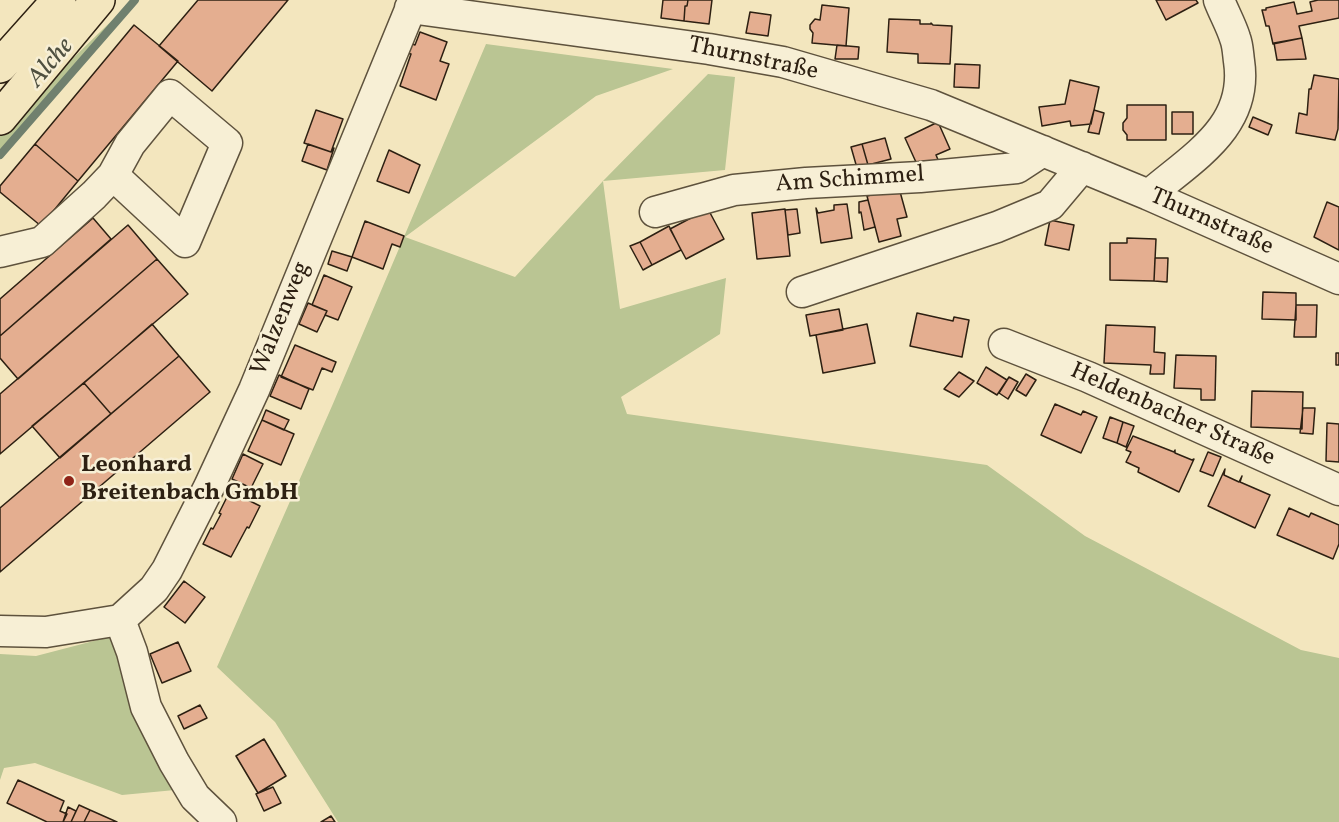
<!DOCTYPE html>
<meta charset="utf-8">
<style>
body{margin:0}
canvas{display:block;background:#f3e6be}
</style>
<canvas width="1339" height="822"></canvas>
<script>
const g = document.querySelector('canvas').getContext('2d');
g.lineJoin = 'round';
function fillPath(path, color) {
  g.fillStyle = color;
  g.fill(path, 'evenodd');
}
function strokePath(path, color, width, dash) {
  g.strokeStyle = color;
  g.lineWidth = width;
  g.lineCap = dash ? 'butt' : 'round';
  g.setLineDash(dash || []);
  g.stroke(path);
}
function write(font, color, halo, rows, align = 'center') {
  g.font = font + ' Vollkorn,serif';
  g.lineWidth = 5;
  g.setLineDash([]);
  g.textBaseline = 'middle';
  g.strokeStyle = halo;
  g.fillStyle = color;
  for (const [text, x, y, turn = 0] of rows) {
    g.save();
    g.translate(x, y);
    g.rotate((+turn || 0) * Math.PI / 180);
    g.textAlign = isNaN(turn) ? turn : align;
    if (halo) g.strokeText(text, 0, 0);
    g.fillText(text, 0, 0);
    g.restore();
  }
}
fillPath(new Path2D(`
 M133 0H135L0 155V129Z
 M486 44 673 69 596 96 405 237 515 277 603 181 708 74 735 77 725 170 603 181 620 309 726 278 720 334 621 397 627 414 987 465 1085 536 1301 650 1339 658V822H338L275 722 217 667 332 406Z
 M109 637 175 790 122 795 35 763 4 768 0 780V654L36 656Z`), '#bac593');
strokePath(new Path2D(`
 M0 155 135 0`), '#70806e', 8);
const building = new Path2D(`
 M198 0H288L212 91 159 46Z
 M663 0H688L687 6H685L684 21 661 18Z
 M688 0H712L709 24 684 21 685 6H687Z
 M1156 0H1196L1198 3 1166 20Z
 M1318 0H1339V18L1299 26 1302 38 1273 44 1269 26H1266L1262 10H1266V8L1294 2 1297 14 1312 11 1310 2Z
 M822 5 849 8 846 46 812 43 813 33 810 29V25L815 19 820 20Z
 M750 12 771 15 768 36 746 33Z
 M889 19 920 20V24H931V23L933 25 952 26 950 64 918 63V54L887 52Z
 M134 25 178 61 78 181 35 144Z
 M420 32 447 42 440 61 449 64 436 100 400 86 411 54 406 53 410 43 415 45Z
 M1302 38 1306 59 1277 60 1274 43Z
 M837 45 859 47 858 59H835Z
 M955 64 980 65 979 88 954 87Z
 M1314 75 1339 79 1338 129 1335 140 1296 133 1299 113 1307 115 1309 89H1311Z
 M1070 80 1099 87 1091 124 1071 126 1070 121 1042 126 1039 107 1065 104Z
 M1127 105H1166V140H1127V135L1123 130V123L1127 118Z
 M316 110 343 119 331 152 304 143Z
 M1094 110 1104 113 1099 134 1088 132Z
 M1172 112H1193V134H1172Z
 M1253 117 1272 125 1268 135 1249 127Z
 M938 122 950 149 936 155 939 162 920 171 905 138Z
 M885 138 891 159 868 165 862 144Z
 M35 144 78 181 41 226 0 192V186Z
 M308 144 331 152 334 148 327 170 302 161Z
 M862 144 868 165 857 168 851 147Z
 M389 150 420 165 409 193 377 181Z
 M899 188 907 217 897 219 901 236 879 242 867 196Z
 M868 200 875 227 864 230 861 212 859 213V202Z
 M1327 202 1339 207V250L1314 237Z
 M847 204 852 238 821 243 816 208 818 213 834 210V205Z
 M708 209 724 239 686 259 670 229Z
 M785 209 790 256 757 259 752 213Z
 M797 209 800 233 788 235 785 210Z
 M93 218 111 239 0 336V299Z
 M1050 220 1074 225 1069 250 1045 245Z
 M365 221 404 236 400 247 392 244 383 269 352 257Z
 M128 225 157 259 18 379 0 358V336Z
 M669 226 681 250 652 265 640 242Z
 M1127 238 1156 239 1154 281 1110 280V243H1127Z
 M640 242 652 265 643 270 630 246Z
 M332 251 352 257 347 271 328 264Z
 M1155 258H1168L1167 282 1154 281Z
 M157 259 188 294 0 454V394Z
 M324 275 352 287 338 320 325 315 327 311 312 305Z
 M1263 292 1296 293V320L1262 319Z
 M308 303 327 311 317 332 299 324Z
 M1296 305H1317L1316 337H1294Z
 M839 309 843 330 810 336 806 315Z
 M917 313 953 321 954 317 969 320 962 357 910 346Z
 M152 324 179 356 111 414 84 383Z
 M867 324 875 363 823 373 816 335Z
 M1106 325 1155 327 1154 352 1165 353 1164 374H1150L1151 365 1104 363Z
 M295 345 336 362 332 372 322 368 313 390 281 377Z
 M1336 353H1339V365H1336Z
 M1176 355 1216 356 1215 400H1201V389L1174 388Z
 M179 356 210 392 0 572V508Z
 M986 367 1007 380 997 395 977 383Z
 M959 372 974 381 959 397 944 389Z
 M1026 374 1036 380 1026 396 1016 390Z
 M279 375 309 389 301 409 270 396Z
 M1009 377 1018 382 1008 399 999 393Z
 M84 383 111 414 60 458 32 426Z
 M1252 391 1303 392 1302 429 1251 427Z
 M1055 404 1081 415 1083 411 1097 417 1081 453 1041 435Z
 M1303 408H1315L1313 434 1300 433Z
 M266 410 289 420 284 430 262 420Z
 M1110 417 1123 422 1117 443 1103 438Z
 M262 420 294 434 281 465 248 451Z
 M1123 422 1134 426 1126 447 1117 443Z
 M1327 423 1339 424V462L1326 461Z
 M1133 436 1174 452 1175 450V453L1192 460 1194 459 1179 492 1138 472 1139 468 1126 462 1131 452 1126 450Z
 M1208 452 1221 457 1213 476 1200 471Z
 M243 454 263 464 251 488 232 479Z
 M1225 469 1224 475 1239 482 1242 476 1240 482 1270 495 1255 528 1208 506Z
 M230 491 260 506 249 528 247 527 231 557 203 544 211 528 213 529 221 514 219 513Z
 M1289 508 1309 517 1311 513 1339 525V544L1333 559 1277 535Z
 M184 581 205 597 185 623 164 607Z
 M178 642 191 671 162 683 150 654Z
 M200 705 207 718 184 729 178 716Z
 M264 739 286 776 258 793 236 756Z
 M18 780 64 801 60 811 67 814 63 822H47L7 803Z
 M273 787 281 803 264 811 256 794Z
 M79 805 90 810 84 822H71Z
 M68 807 76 811 71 822H63Z
 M90 810 117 822H84Z
 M331 816 335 822H321Z`);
fillPath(building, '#e4ae90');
strokePath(building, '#2d2012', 1.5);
const minor = new Path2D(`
 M410 8 709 49 783 62 931 105 1149 195 1339 279
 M1149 195C1193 157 1249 127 1239 61 1238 54 1238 46 1235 38 1231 25 1224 13 1219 0
 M655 212 734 190 806 183 920 177 1017 168 1043 151
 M0 252 42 242 94 195 113 175 130 144 170 95 227 143 185 242 113 175
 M802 292 997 227 1050 205 1082 167
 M1004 344 1088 377 1339 490
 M120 620 132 652 146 707 174 762 195 797 221 822
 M0 631 46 632 120 620 154 589 167 570 209 487 254 390 414 0`);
const major = new Path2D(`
 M0 66 59 0
 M0 118 98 0`);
strokePath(minor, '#5e523d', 33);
strokePath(major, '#2d2012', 36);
strokePath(minor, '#f7efd5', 30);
strokePath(major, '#f3e6be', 33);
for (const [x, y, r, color] of [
 [69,481,6,"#8f2418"]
]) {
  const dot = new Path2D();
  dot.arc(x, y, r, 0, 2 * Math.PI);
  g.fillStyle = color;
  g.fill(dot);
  strokePath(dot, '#f7efd5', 2);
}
write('24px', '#2d2012', '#f7efd5', [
 ["Thurnstraße",753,60,12],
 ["Am Schimmel",850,181,-4],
 ["Thurnstraße",1211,223,24],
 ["Walzenweg",282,319,-68],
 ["Heldenbacher Straße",1172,416,24]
]);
write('bold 24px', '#2d2012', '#f7efd5', [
 ["Leonhard",81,467],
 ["Breitenbach GmbH",81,495]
], 'left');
write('italic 26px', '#4f5040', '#f7efd5', [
 ["Alche",52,64,-49]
]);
</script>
